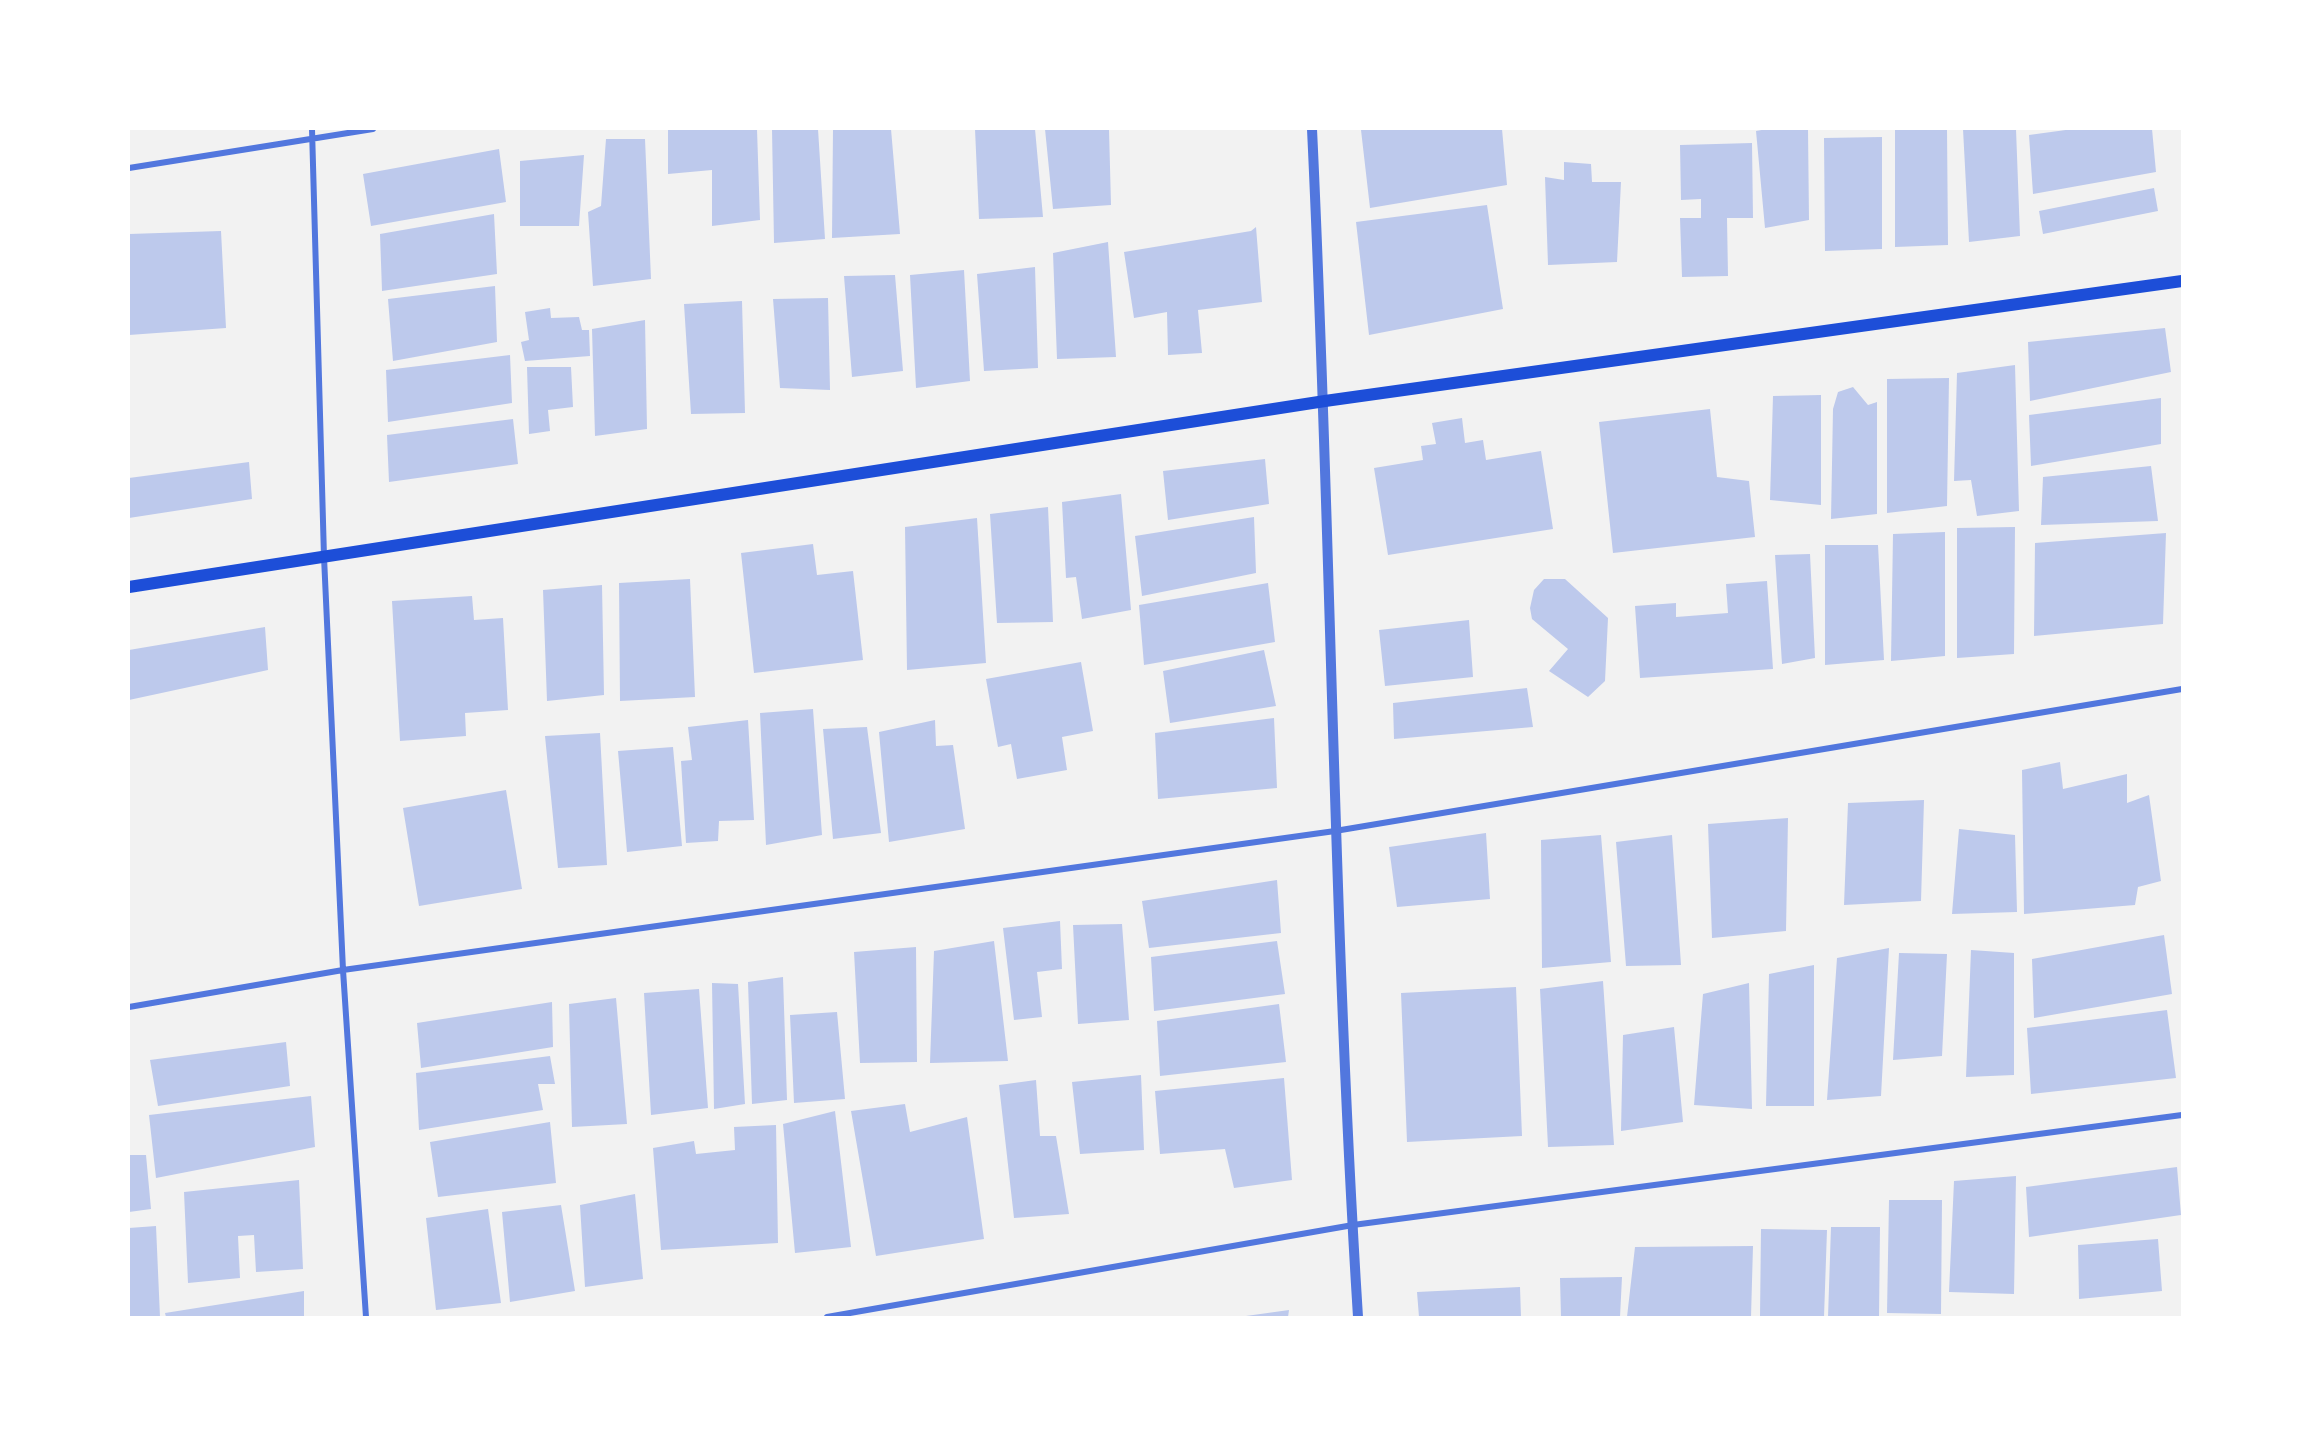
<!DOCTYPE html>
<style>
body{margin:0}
#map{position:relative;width:2311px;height:1446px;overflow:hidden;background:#f2f2f2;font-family:Ubuntu,sans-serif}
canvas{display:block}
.frame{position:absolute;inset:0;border:130px solid #fff;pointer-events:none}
</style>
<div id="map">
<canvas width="2311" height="1446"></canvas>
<div class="frame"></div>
</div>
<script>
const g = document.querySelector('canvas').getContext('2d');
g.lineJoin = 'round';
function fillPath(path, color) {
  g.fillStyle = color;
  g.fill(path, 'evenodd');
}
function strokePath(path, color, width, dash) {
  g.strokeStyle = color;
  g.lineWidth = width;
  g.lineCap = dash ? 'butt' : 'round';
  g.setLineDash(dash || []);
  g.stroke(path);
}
fillPath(new Path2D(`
 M668 129H757L760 220 712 226V170L668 174Z
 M772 129H818L825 239 774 243Z
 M833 129H891L900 234 832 238Z
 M975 129H1035L1043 217 979 219Z
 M1045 129H1109L1111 205 1053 209Z
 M1502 129 1507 185 1370 208 1361 130Z
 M1767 129H1808L1809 220 1765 228 1756 131Z
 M1895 129H1947L1948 245 1895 247Z
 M1963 129H2016L2020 236 1969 242Z
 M2073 129H2152L2156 172 2033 194 2029 135Z
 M1882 137V249L1825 251 1824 138Z
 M606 139H645L651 279 593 286 588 212 601 206Z
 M1752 143 1753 218H1727L1728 276 1682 277 1680 218H1701V199L1681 200 1680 145Z
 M499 149 506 202 371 226 363 174Z
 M584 155 579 226H520V161Z
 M1564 162 1591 164 1592 182H1621L1617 262 1548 265 1545 177 1564 180Z
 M2154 188 2158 211 2043 234 2039 211Z
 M1487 205 1503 309 1369 335 1356 222Z
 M494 214 497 274 382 291 380 234Z
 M1256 227 1262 302 1198 310 1202 353 1168 355 1167 312 1134 318 1124 252 1251 231Z
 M221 231 226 328 129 335V234Z
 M1108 242 1116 357 1057 359 1053 253Z
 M1035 267 1038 368 984 371 977 274Z
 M964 270 970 381 916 388 910 275Z
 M895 275 903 371 852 377 844 276Z
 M495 286 497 342 393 361 388 299Z
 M828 298 830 390 780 388 773 299Z
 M742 301 745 413 691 414 684 304Z
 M550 308 551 318 579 317 582 330H589L590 356 525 361 521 342 529 340 525 312Z
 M645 320 647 429 595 436 592 329Z
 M2165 328 2171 372 2030 401 2028 342Z
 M510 355 512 403 388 422 386 370Z
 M2015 365 2019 511 1977 516 1971 480 1954 481 1957 373Z
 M527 367H571L573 407 548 410 550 431 529 434Z
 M1949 378 1947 506 1887 513V379Z
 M1853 387 1868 405 1877 402V514L1831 519 1833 409 1838 392Z
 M1821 395V505L1770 500 1773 396Z
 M2161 398V444L2031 466 2029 415Z
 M1710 409 1717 477 1749 481 1755 537 1613 553 1599 422Z
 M1462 418 1465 443 1483 440 1486 460 1541 451 1553 529 1388 555 1374 468 1423 460 1421 446 1436 444 1432 423Z
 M513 419 518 464 389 482 387 435Z
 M1265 459 1269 504 1168 520 1163 471Z
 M249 462 252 499 129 518V478Z
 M2151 466 2158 521 2041 525 2043 477Z
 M1121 494 1131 610 1082 619 1076 577 1066 578 1062 502Z
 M1048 507 1053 622 997 623 990 514Z
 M1254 517 1256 573 1142 596 1135 536Z
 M977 518 986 663 907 670 905 527Z
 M2015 527 2014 654 1957 658V528Z
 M1945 532V656L1891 661 1893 534Z
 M2166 533 2163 624 2034 636 2035 543Z
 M813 544 817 575 853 571 863 660 754 673 741 553Z
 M1825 545H1878L1884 660 1825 665Z
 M1810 554 1815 658 1782 664 1775 555Z
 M690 579 695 697 620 701 619 583Z
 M1544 579H1565L1608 618 1605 681 1588 697 1549 671 1568 649 1532 619 1530 608 1534 590Z
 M1767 581 1773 669 1640 678 1635 606 1676 603V617L1728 613 1726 584Z
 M1268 583 1275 642 1144 665 1139 605Z
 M602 585 604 695 547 701 543 590Z
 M472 596 474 620 503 618 508 710 465 713 466 736 400 741 392 601Z
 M1469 620 1473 677 1385 686 1379 630Z
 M265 627 268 670 129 700V650Z
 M1264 650 1276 706 1170 723 1163 671Z
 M1081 662 1093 731 1062 737 1067 770 1017 779 1011 744 998 747 986 679Z
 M1527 688 1533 727 1394 739 1393 703Z
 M813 709 822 835 766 845 760 713Z
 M1274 718 1277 788 1158 799 1155 733Z
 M748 720 754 820 719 821 718 841 686 843 681 761 692 760 688 727Z
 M935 720 936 746 953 745 965 829 889 842 879 732Z
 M867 727 881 833 833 839 823 729Z
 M600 733 607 865 558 868 545 736Z
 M673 747 682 846 627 852 618 751Z
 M2060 762 2063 789 2127 774V803L2149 795 2161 881 2138 887 2135 905 2024 914 2022 770Z
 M506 790 522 889 419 906 403 808Z
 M1924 800 1921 901 1844 905 1848 803Z
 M1788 818 1786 931 1712 938 1708 824Z
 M1959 829 2015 835 2017 912 1952 914Z
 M1486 833 1490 899 1397 907 1389 847Z
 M1601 835 1611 962 1542 968 1541 840Z
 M1672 835 1681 965 1626 966 1616 842Z
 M1277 880 1281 933 1149 948 1142 901Z
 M1060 921 1062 969 1037 972 1042 1017 1014 1020 1003 928Z
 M1122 924 1129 1020 1078 1024 1073 925Z
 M2164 935 2172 994 2034 1018 2032 959Z
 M994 941 1008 1061 930 1063 934 951Z
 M1277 941 1285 994 1154 1011 1151 957Z
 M916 947 917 1062 860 1063 854 952Z
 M1889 948 1881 1096 1827 1100 1837 958Z
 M1971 950 2014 953V1075L1966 1077Z
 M1899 953 1947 954 1942 1056 1893 1060Z
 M1814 965V1106H1766L1769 974Z
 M783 977 787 1100 752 1104 748 982Z
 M1603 981 1614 1145 1548 1147 1540 989Z
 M712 983 738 984 745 1104 714 1109Z
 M1749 983 1752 1109 1694 1105 1703 994Z
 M1516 987 1522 1136 1407 1142 1401 993Z
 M699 989 708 1108 651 1115 644 993Z
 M616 998 627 1124 572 1127 569 1004Z
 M552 1002 553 1047 421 1068 417 1023Z
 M1279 1004 1286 1062 1160 1076 1157 1021Z
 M2167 1010 2176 1078 2031 1094 2027 1028Z
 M837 1012 845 1099 794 1103 790 1015Z
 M1674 1027 1683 1122 1621 1131 1623 1035Z
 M286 1042 290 1086 158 1106 150 1060Z
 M550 1056 555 1084H538L543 1110 419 1130 416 1073Z
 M1141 1075 1144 1150 1080 1154 1072 1082Z
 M1284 1078 1292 1180 1234 1188 1225 1149 1160 1154 1155 1091Z
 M1036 1080 1040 1136H1056L1069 1214 1014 1218 999 1085Z
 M311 1096 315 1147 156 1178 149 1115Z
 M905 1104 910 1132 967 1117 984 1239 876 1256 851 1111Z
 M835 1111 851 1247 795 1253 783 1124Z
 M550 1122 556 1183 438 1197 430 1142Z
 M776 1125 778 1243 661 1250 653 1148 694 1141 696 1154 735 1150 734 1127Z
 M129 1155H146L151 1209 129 1212Z
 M2177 1167 2181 1215 2029 1237 2026 1187Z
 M2016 1176 2014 1294 1949 1292 1954 1181Z
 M299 1180 303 1269 256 1272 254 1235 238 1236 240 1278 188 1283 184 1192Z
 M635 1194 643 1279 585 1287 580 1205Z
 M1889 1200H1942L1941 1314 1887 1313Z
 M561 1205 575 1291 510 1302 502 1212Z
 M488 1209 501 1303 436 1310 426 1218Z
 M156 1226 160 1317H129V1228Z
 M1831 1227H1880L1879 1317H1828Z
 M1761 1229 1827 1230 1824 1317H1760Z
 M2158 1239 2162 1291 2079 1299 2078 1245Z
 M1753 1246 1751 1317H1627L1635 1247Z
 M1622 1277 1620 1317H1561L1560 1278Z
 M1520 1287 1521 1317H1419L1417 1292Z
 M304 1291V1317H166L165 1313Z
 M1289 1310 1288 1317H1246V1316Z`), '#bdc9ec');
strokePath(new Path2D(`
 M312 129 324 557 343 970 366 1317
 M129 168 373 129
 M129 1007 343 970 1335 831 2182 689
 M827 1317 1353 1225 2182 1115`), '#5277de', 6);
strokePath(new Path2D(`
 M1312 129C1331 525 1333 921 1358 1317`), '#5277de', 10);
strokePath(new Path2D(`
 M129 587 1325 401 2182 281`), '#1d4ed8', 12);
</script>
